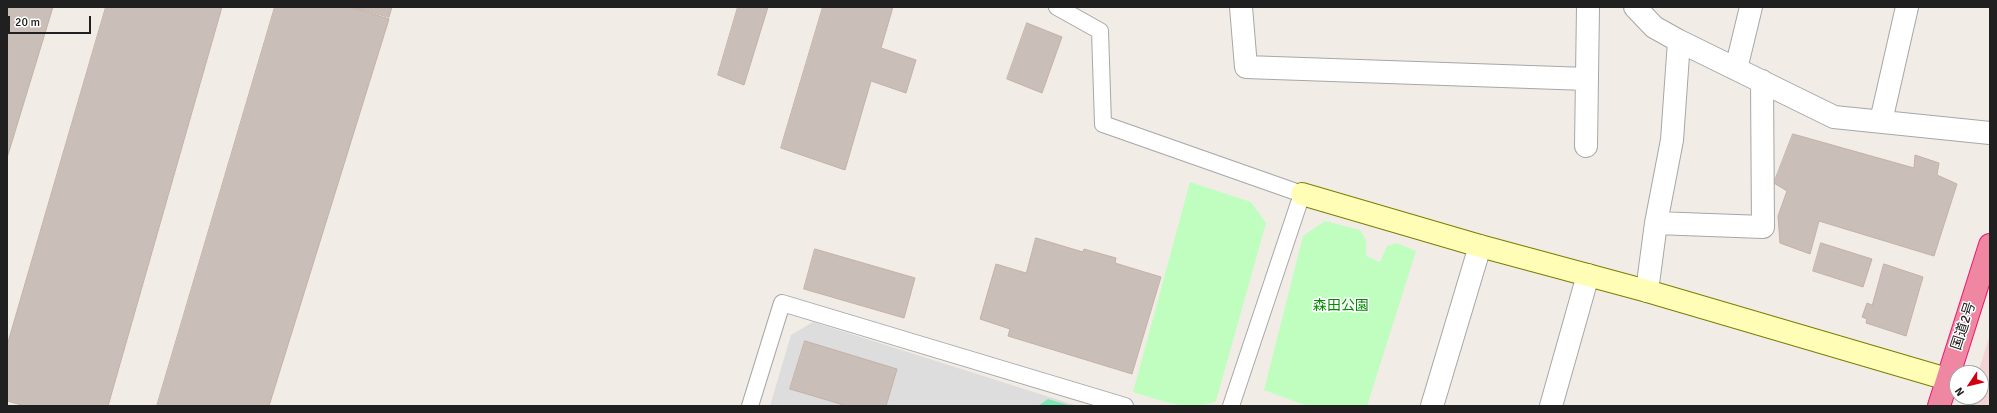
<!DOCTYPE html>
<meta charset="utf-8">
<style>
body{margin:0}
#map{position:relative;width:1997px;height:413px;overflow:hidden;background:#f1ece5;font-family:Signika,sans-serif}
canvas{display:block}
.frame{position:absolute;inset:0;border:8px solid #202020;pointer-events:none}
.north{position:absolute;left:1949px;top:365px;width:40px;height:40px;box-sizing:border-box;background:#fff;border:1px solid #a6a6a6;border-radius:50%;rotate:235deg;font-size:11px;font-weight:700;line-height:16px;text-align:center;color:#202020}
.north::after{content:'';display:block;margin:auto;width:14px;height:18px;background:#d00011;clip-path:polygon(50% 0,100% 100%,50% 72%,0 100%)}
.scale{position:absolute;left:8px;top:16px;width:83px;height:18px;box-sizing:border-box;border:2px solid #202020;border-top:0;padding-left:5px;font-size:12px;line-height:14px;white-space:nowrap;color:#202020;-webkit-text-stroke:3px #fff;paint-order:stroke}
</style>
<div id="map">
<canvas width="1997" height="413"></canvas>
<div class="frame"></div>
<div class="north">N</div>
<div class="scale">20 m</div>
</div>
<script>
const g = document.querySelector('canvas').getContext('2d');
g.lineJoin = 'round';
function fillPath(path, color) {
  g.fillStyle = color;
  g.fill(path, 'evenodd');
}
function strokePath(path, color, width, dash) {
  g.strokeStyle = color;
  g.lineWidth = width;
  g.lineCap = dash ? 'butt' : 'round';
  g.setLineDash(dash || []);
  g.stroke(path);
}
function write(font, color, halo, rows, align = 'center') {
  g.font = font + ' Signika,"Noto Sans JP",sans-serif';
  g.lineWidth = 3;
  g.setLineDash([]);
  g.textBaseline = 'middle';
  g.strokeStyle = halo;
  g.fillStyle = color;
  for (const [text, x, y, turn = 0] of rows) {
    g.save();
    g.translate(x, y);
    g.rotate((+turn || 0) * Math.PI / 180);
    g.textAlign = isNaN(turn) ? turn : align;
    if (halo) g.strokeText(text, 0, 0);
    g.fillText(text, 0, 0);
    g.restore();
  }
}
fillPath(new Path2D(`
 M813 322 1078 406H770L791 335Z`), '#dedddd');
fillPath(new Path2D(`
 M1990 335V406H1968L1971 397H1981V373H1978Z`), '#f3d3d5');
fillPath(new Path2D(`
 M1190 182 1251 202 1266 223 1216 401C1189 413 1160 400 1133 392Z
 M1325 221 1360 230 1366 240V256L1380 262 1387 246 1397 243 1416 251 1367 406H1307L1264 390 1303 236Z`), '#c0febf');
fillPath(new Path2D(`
 M1048 399 1071 406H1038Z`), '#7de7b5');
const building = new Path2D(`
 M7 7H53L7 158Z
 M106 7H222L108 406H25L7 401V346Z
 M275 7H350L389 19 269 406H157Z
 M353 7H392L389 17Z
 M738 7H768L744 85 718 75Z
 M823 7H893L881 48 916 60 906 93 871 81 845 170 781 148Z
 M1027 23 1062 37 1042 93 1007 79Z
 M1793 134 1914 168 1915 155 1939 163 1937 175 1957 184 1934 256 1819 221 1810 254 1780 243 1778 216 1787 191 1774 183Z
 M1036 238 1083 252 1084 249 1116 258 1115 263 1161 277 1132 374 1008 336 1010 329 980 319 996 264 1026 273Z
 M1821 243 1872 259 1863 287 1813 271Z
 M815 249 915 278 904 318 804 289Z
 M1884 264 1923 277 1906 336 1866 323 1867 319 1862 317 1867 303 1872 305Z
 M805 341 897 369 886 406H847L790 389Z`);
fillPath(building, '#cabeb8');
strokePath(building, '#c4b1a6', 1);
const lane = new Path2D(`
 M1057 7 1100 31 1103 124 1302 194 1231 406
 M750 406 782 303 1125 406`);
const street = new Path2D(`
 M1241 7 1246 67 1587 79
 M1635 7 1654 27 1679 41 1834 117 1990 133
 M1736 69 1751 7
 M1881 121 1907 7
 M1586 146 1588 7
 M1656 223 1763 227 1762 81
 M1647 291 1656 223 1672 140 1679 41
 M1432 406 1480 246
 M1551 406 1588 275`);
const secondary = new Path2D(`
 M1302 194 1480 246 1647 291 1947 379`);
const highway = new Path2D(`
 M1939 406 1990 245`);
strokePath(lane, '#a7a7a7', 18);
strokePath(street, '#a7a7a7', 24);
strokePath(secondary, '#7a7e00', 24);
strokePath(highway, '#eb1771', 24);
strokePath(lane, '#fff', 16);
strokePath(street, '#fff', 22);
strokePath(secondary, '#fffdb6', 22);
strokePath(highway, '#ef87a3', 22);
write('14px', '#028a02', '#fff', [
 ["森田公園",1341,306]
]);
write('14px', '#202020', '#fff', [
 ["国道2号",1964,326,-72]
]);
</script>
